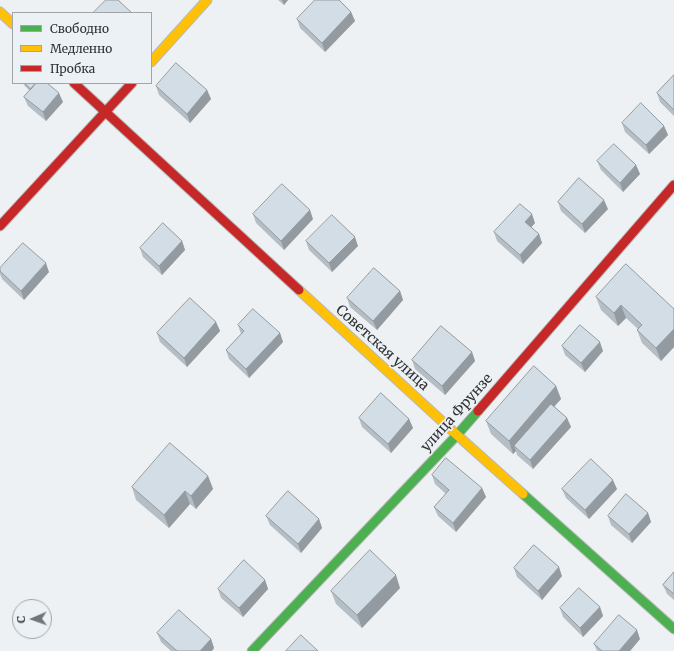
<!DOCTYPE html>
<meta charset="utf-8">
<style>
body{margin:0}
#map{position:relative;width:674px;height:651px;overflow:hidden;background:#eef1f3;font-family:Merriweather,serif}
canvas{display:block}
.legend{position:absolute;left:12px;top:12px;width:140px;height:72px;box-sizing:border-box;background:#ecf1f5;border:1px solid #a1a5a8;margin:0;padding:5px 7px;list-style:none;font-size:12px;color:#303234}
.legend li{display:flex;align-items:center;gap:8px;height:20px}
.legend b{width:20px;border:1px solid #a1a5a8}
.north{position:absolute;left:12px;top:599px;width:40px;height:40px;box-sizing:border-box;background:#ecf1f5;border:1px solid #a1a5a8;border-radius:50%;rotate:268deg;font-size:11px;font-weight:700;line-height:16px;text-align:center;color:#303234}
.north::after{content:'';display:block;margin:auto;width:14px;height:18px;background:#727577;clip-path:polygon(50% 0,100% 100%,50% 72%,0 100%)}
</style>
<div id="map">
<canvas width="674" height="651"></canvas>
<ul class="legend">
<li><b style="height:5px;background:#4caf50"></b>Свободно</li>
<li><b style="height:5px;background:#ffc107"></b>Медленно</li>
<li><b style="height:5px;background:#c62828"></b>Пробка</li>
</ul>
<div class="north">С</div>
</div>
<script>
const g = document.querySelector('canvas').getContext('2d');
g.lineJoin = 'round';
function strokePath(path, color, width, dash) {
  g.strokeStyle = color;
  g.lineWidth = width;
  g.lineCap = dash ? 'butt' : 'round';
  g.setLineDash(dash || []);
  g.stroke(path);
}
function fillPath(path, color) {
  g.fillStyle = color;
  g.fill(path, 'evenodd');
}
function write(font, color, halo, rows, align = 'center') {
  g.font = font + ' Merriweather,serif';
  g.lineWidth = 3.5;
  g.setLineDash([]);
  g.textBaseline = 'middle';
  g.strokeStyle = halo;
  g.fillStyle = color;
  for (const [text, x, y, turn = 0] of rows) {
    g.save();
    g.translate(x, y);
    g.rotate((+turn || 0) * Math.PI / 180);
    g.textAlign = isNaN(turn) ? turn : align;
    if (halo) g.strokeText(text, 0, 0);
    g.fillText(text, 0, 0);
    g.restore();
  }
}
const fast = new Path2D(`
 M523 494 674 629
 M252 651 457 435 478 411`);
const slow = new Path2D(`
 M0 12 13 24
 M151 62 207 0
 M299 290 457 435 523 494`);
const jam = new Path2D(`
 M74 83 299 290
 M0 226 132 83
 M478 411 674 185`);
strokePath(fast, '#b8b9bb', 11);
strokePath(slow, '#b8b9bb', 11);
strokePath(jam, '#b8b9bb', 11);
strokePath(fast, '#4caf50', 9);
strokePath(slow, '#ffc107', 9);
strokePath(jam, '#c62828', 9);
fillPath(new Path2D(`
 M278 0H288L284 5Z
 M351 12 355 21 325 52 300 28 297 19Z
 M674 75V116L660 102 657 93Z
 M23 83H47L63 102 46 121 28 106 24 97 30 91 24 85Z
 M156 86 207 90 211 99 190 123 159 95Z
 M622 123 664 126 668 135 649 154 625 132Z
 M597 161 636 165 640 174 623 192 601 170Z
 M558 202 608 209 585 233 561 211Z
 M253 214 313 219 284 250 256 223Z
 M535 223 531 227 539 234 542 243 523 264 497 241 494 232Z
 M182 241 185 250 162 275 143 257 140 248Z
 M306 241 358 246 332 272 309 250Z
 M0 268 49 272 24 300 2 279 0 274Z
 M400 291 403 300 377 330 350 307 347 298Z
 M596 297 674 309V347L661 361 642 343 637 330 638 329 626 318 618 326 601 310Z
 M216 322 220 331 187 367 160 342 157 333Z
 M238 325 280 333 283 342 249 378 229 359 226 350 241 334Z
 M562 346 603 351 585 372 565 355Z
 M472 352 475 361 445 395 415 369 412 360Z
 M556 386 561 399 554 406 567 418 571 427 533 469 517 455 516 451 513 454 491 434 486 421Z
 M359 418 409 419 413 428 391 453 362 427Z
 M432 475 482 488 486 497 456 532 438 516 434 507 446 494 435 484Z
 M208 476 213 489 196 509 190 504 169 528 136 500 132 487Z
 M562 489H617L589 519 566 498Z
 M648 513 651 522 632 543 611 525 608 516Z
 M266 516 319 519 322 528 301 553 270 525Z
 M514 568 562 576 542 600 517 577Z
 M674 572V600L667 594 663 585Z
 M265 580 268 589 243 617 221 598 218 589Z
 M400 588 362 628 336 604 331 591Z
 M600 607 603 616 583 637 563 617 560 608Z
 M157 633 211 639 214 648 212 651H171L161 642Z
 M640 639 630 651H597L594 644Z`), '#b5bec5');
fillPath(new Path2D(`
 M282 0H288L284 5Z
 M351 12 355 21 325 52 322 43Z
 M207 90 211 99 190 123 187 114Z
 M59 93 63 102 46 121 43 112Z
 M664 126 668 135 649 154 646 145Z
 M636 165 640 174 623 192 620 183Z
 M604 200 608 209 585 233 582 224Z
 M310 210 313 219 284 250 281 241Z
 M532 214 535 223 528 231 525 222Z
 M539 234 542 243 523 264 520 255Z
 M355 237 358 246 332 272 329 263Z
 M182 241 185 250 162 275 159 266Z
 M46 263 49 272 24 300 21 291Z
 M400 291 403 300 377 330 373 321Z
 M621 305 626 318 618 326 614 313Z
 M216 322 220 331 187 367 184 358Z
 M674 329V347L661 361 656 348Z
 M280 333 283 342 249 378 246 369Z
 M600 342 603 351 585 372 581 363Z
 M472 352 475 361 445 395 442 386Z
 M556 386 561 399 517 449 514 446 516 451 513 454 509 441Z
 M567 418 571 427 533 469 530 460Z
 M409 419 413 428 391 453 388 444Z
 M208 476 213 489 196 509 191 496Z
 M613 480 617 489 589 519 585 510Z
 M482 488 486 497 456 532 453 523Z
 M185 491 190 504 169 528 164 515Z
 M648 513 651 522 632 543 629 534Z
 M319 519 322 528 301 553 298 544Z
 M559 567 562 576 542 600 538 591Z
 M396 575 400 588 362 628 357 615Z
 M265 580 268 589 243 617 239 608Z
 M600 607 603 616 583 637 580 628Z
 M637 630 640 639 630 651H619Z
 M211 639 214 648 212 651H200Z`), '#939ba0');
const building = new Path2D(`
 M106 0H118L132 13H93Z
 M315 0H339L351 12 322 43 297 19Z
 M176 63 207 90 187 114 156 86Z
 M674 75V110L657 93Z
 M25 83H36L31 89Z
 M36 83H47L59 93 43 112 24 97Z
 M641 103 664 126 646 145 622 123Z
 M614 144 636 165 620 183 597 161Z
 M579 178 604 200 582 224 558 202Z
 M282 184 310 210 281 241 253 214Z
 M520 204 532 214 525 222 539 234 520 255 494 232Z
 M332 215 355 237 329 263 306 241Z
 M163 223 182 241 159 266 140 248Z
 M23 243 46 263 21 291 0 271V268Z
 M626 264 674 309V329L656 348 637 330 642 325 621 305 614 313 596 297Z
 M374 268 400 291 373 321 347 298Z
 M190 298 216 322 184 358 157 333Z
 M253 309 280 333 246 369 226 350 244 331 238 325Z
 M580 325 600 342 581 363 562 346Z
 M441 326 472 352 442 386 412 360Z
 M534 366 556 386 509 441 486 421Z
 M381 393 409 419 388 444 359 418Z
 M551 404 567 418 530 460 514 446Z
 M170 443 208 476 191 496 185 491 164 515 132 487Z
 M446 458 482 488 453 523 434 507 449 490 432 475Z
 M591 459 613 480 585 510 562 489Z
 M288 491 319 519 298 544 266 516Z
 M626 494 648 513 629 534 608 516Z
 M534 545 559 567 538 591 514 568Z
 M370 550 396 575 357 615 331 591Z
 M244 560 265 580 239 608 218 589Z
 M674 572V594L663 585Z
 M579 588 600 607 580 628 560 608Z
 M179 610 211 639 200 651H177L157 633Z
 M619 615 637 630 619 651H602L594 644Z
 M301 635 318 651H286Z`);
fillPath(building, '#d2dde5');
strokePath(building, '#939ba0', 1);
write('14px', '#303234', '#ecf1f5', [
 ["Советская улица",382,348,42],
 ["улица Фрунзе",457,413,-48]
]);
</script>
